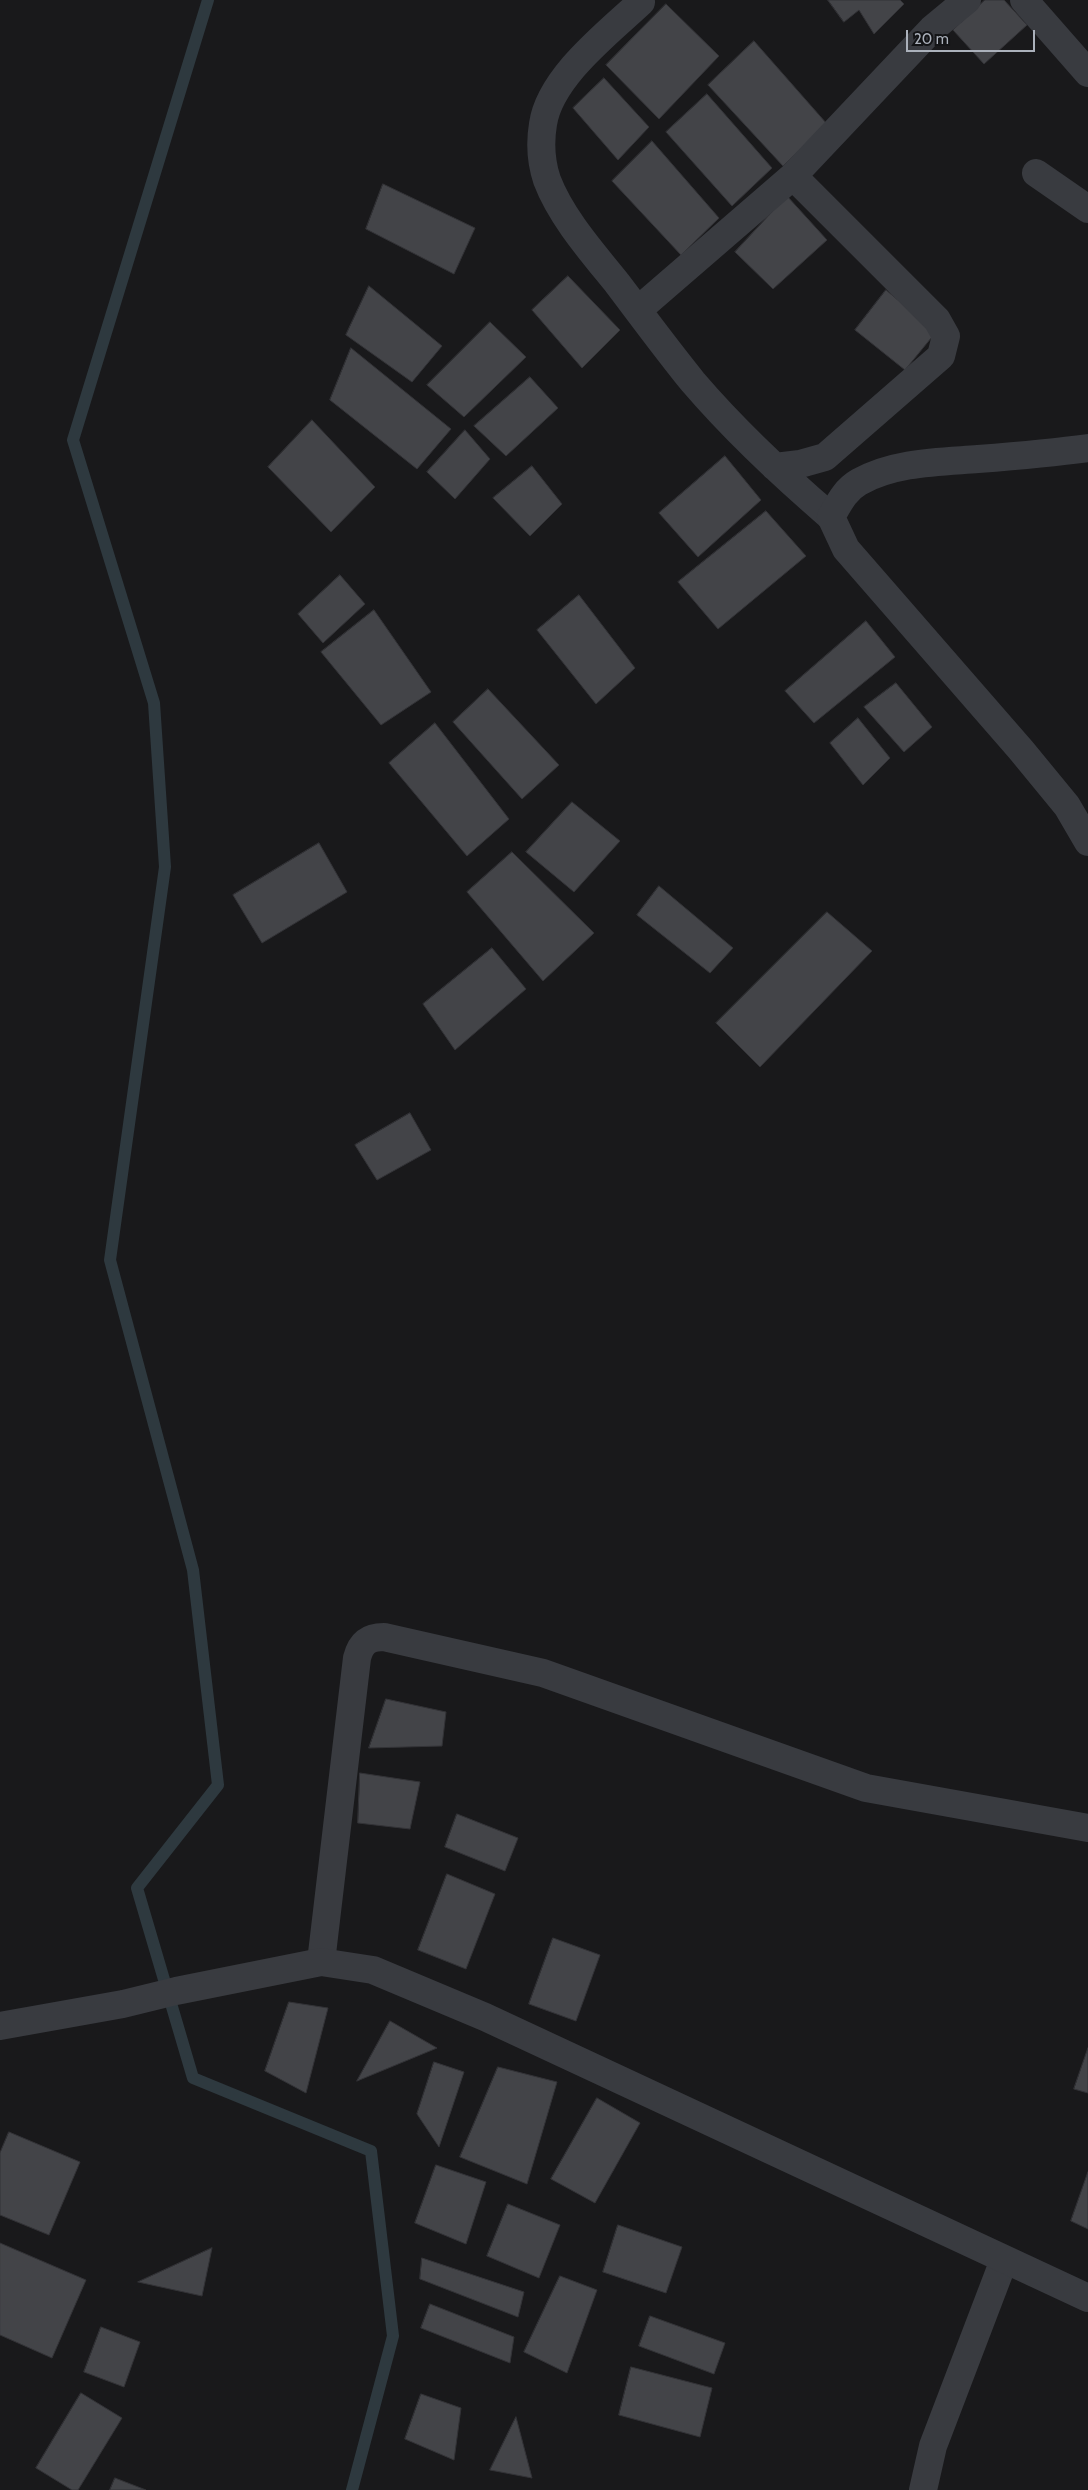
<!DOCTYPE html>
<style>
body{margin:0}
#map{position:relative;width:1088px;height:2490px;overflow:hidden;background:#19191b;font-family:Cabin,sans-serif}
canvas{display:block}
.scale{position:absolute;left:906px;top:30px;width:129px;height:22px;box-sizing:border-box;border:2px solid #abb1bb;border-top:0;padding-left:6px;font-size:15px;line-height:18px;white-space:nowrap;color:#abb1bb;-webkit-text-stroke:4px #131416;paint-order:stroke}
</style>
<div id="map">
<canvas width="1088" height="2490"></canvas>
<div class="scale">20 m</div>
</div>
<script>
const g = document.querySelector('canvas').getContext('2d');
g.lineJoin = 'round';
function strokePath(path, color, width, dash) {
  g.strokeStyle = color;
  g.lineWidth = width;
  g.lineCap = dash ? 'butt' : 'round';
  g.setLineDash(dash || []);
  g.stroke(path);
}
function fillPath(path, color) {
  g.fillStyle = color;
  g.fill(path, 'evenodd');
}
strokePath(new Path2D(`
 M208 0 73 440 154 703 165 867 110 1260 193 1570 218 1785 137 1888 193 2078 371 2151 393 2336 352 2490`), '#2e393f', 12);
const building = new Path2D(`
 M828 0H900L904 4 874 34 859 10 844 22Z
 M985 0H1004L1027 25 984 64 953 30Z
 M666 4 719 56 659 119 606 65Z
 M754 41 827 124 783 166 708 85Z
 M604 78 649 127 618 160 573 108Z
 M707 94 772 168 732 206 666 132Z
 M652 141 719 218 681 255 612 181Z
 M383 184 475 228 454 274 366 229Z
 M787 196 827 240 773 289 735 252Z
 M568 276 620 330 582 368 532 310Z
 M369 286 442 346 412 382 346 335Z
 M886 290 936 332 905 370 855 330Z
 M490 322 526 357 464 417 427 385Z
 M351 348 451 429 417 469 330 400Z
 M530 377 558 408 506 456 474 426Z
 M312 420 375 487 331 532 268 467Z
 M465 430 490 459 455 499 427 472Z
 M725 456 761 500 698 557 659 513Z
 M532 466 562 504 530 536 493 498Z
 M766 511 806 556 718 629 678 582Z
 M340 575 365 604 323 643 298 614Z
 M579 595 635 668 596 704 537 630Z
 M374 610 431 692 381 725 321 652Z
 M866 621 895 657 814 723 785 691Z
 M896 683 932 727 904 752 864 707Z
 M488 689 559 765 522 799 453 722Z
 M858 718 890 758 863 785 830 743Z
 M435 723 509 819 467 856 389 763Z
 M572 802 620 841 574 892 526 852Z
 M319 843 347 892 262 943 233 895Z
 M512 852 594 933 543 981 467 892Z
 M659 886 733 948 710 973 637 915Z
 M827 912 872 951 760 1067 716 1023Z
 M492 948 526 989 455 1050 423 1004Z
 M410 1113 431 1150 377 1180 355 1145Z
 M386 1699 446 1712 442 1746 369 1748Z
 M360 1773 420 1782 410 1829 358 1823Z
 M457 1814 518 1838 505 1871 445 1847Z
 M447 1874 495 1894 466 1969 418 1950Z
 M553 1938 600 1955 576 2021 529 2004Z
 M289 2002 328 2008 306 2093 265 2071Z
 M390 2021 437 2048 357 2081Z
 M1088 2048V2093L1074 2089Z
 M434 2062 464 2072 439 2147 417 2114Z
 M498 2067 557 2082 527 2184 460 2157Z
 M597 2098 640 2123 595 2203 551 2179Z
 M9 2132 80 2162 49 2235 0 2215V2153Z
 M436 2165 486 2182 466 2244 415 2223Z
 M1088 2172V2229L1071 2221Z
 M508 2204 560 2225 539 2278 487 2256Z
 M618 2225 682 2247 666 2293 603 2272Z
 M0 2243 86 2280 52 2358 0 2335Z
 M212 2248 202 2296 138 2282Z
 M422 2258 524 2292 518 2317 420 2279Z
 M560 2276 597 2290 567 2373 524 2352Z
 M430 2304 514 2337 510 2363 421 2328Z
 M650 2316 725 2343 714 2374 639 2346Z
 M101 2327 140 2342 124 2387 84 2372Z
 M631 2367 712 2388 700 2437 619 2415Z
 M81 2393 122 2418 78 2490H72L36 2468Z
 M421 2394 461 2408 454 2460 405 2439Z
 M516 2417 532 2478 490 2470Z
 M115 2478 146 2490H110Z`);
fillPath(building, '#434448');
strokePath(building, '#333337', 1);
strokePath(new Path2D(`
 M1024 0 1088 73
 M641 2C608 33 550 77 543 124 540 142 541 162 547 180 561 217 592 252 617 283 642 316 667 350 693 382 735 431 782 475 831 517
 M1036 173 1088 209
 M638 310 793 176 932 29 967 0
 M775 467 800 464 825 457 941 356 946 336 937 320 793 176
 M321 1962 357 1658C361 1643 368 1637 384 1637L543 1673 866 1788 1088 1828
 M923 2490 933 2446 1004 2260`), '#393b40', 28);
strokePath(new Path2D(`
 M1088 448C1051 453 1015 456 978 459 939 462 894 462 859 482 845 490 839 503 831 517L846 549 1021 750 1067 806 1088 842
 M0 2026 123 2004 176 1991 321 1962 373 1970 485 2017 1088 2298`), '#393b40', 28);
</script>
